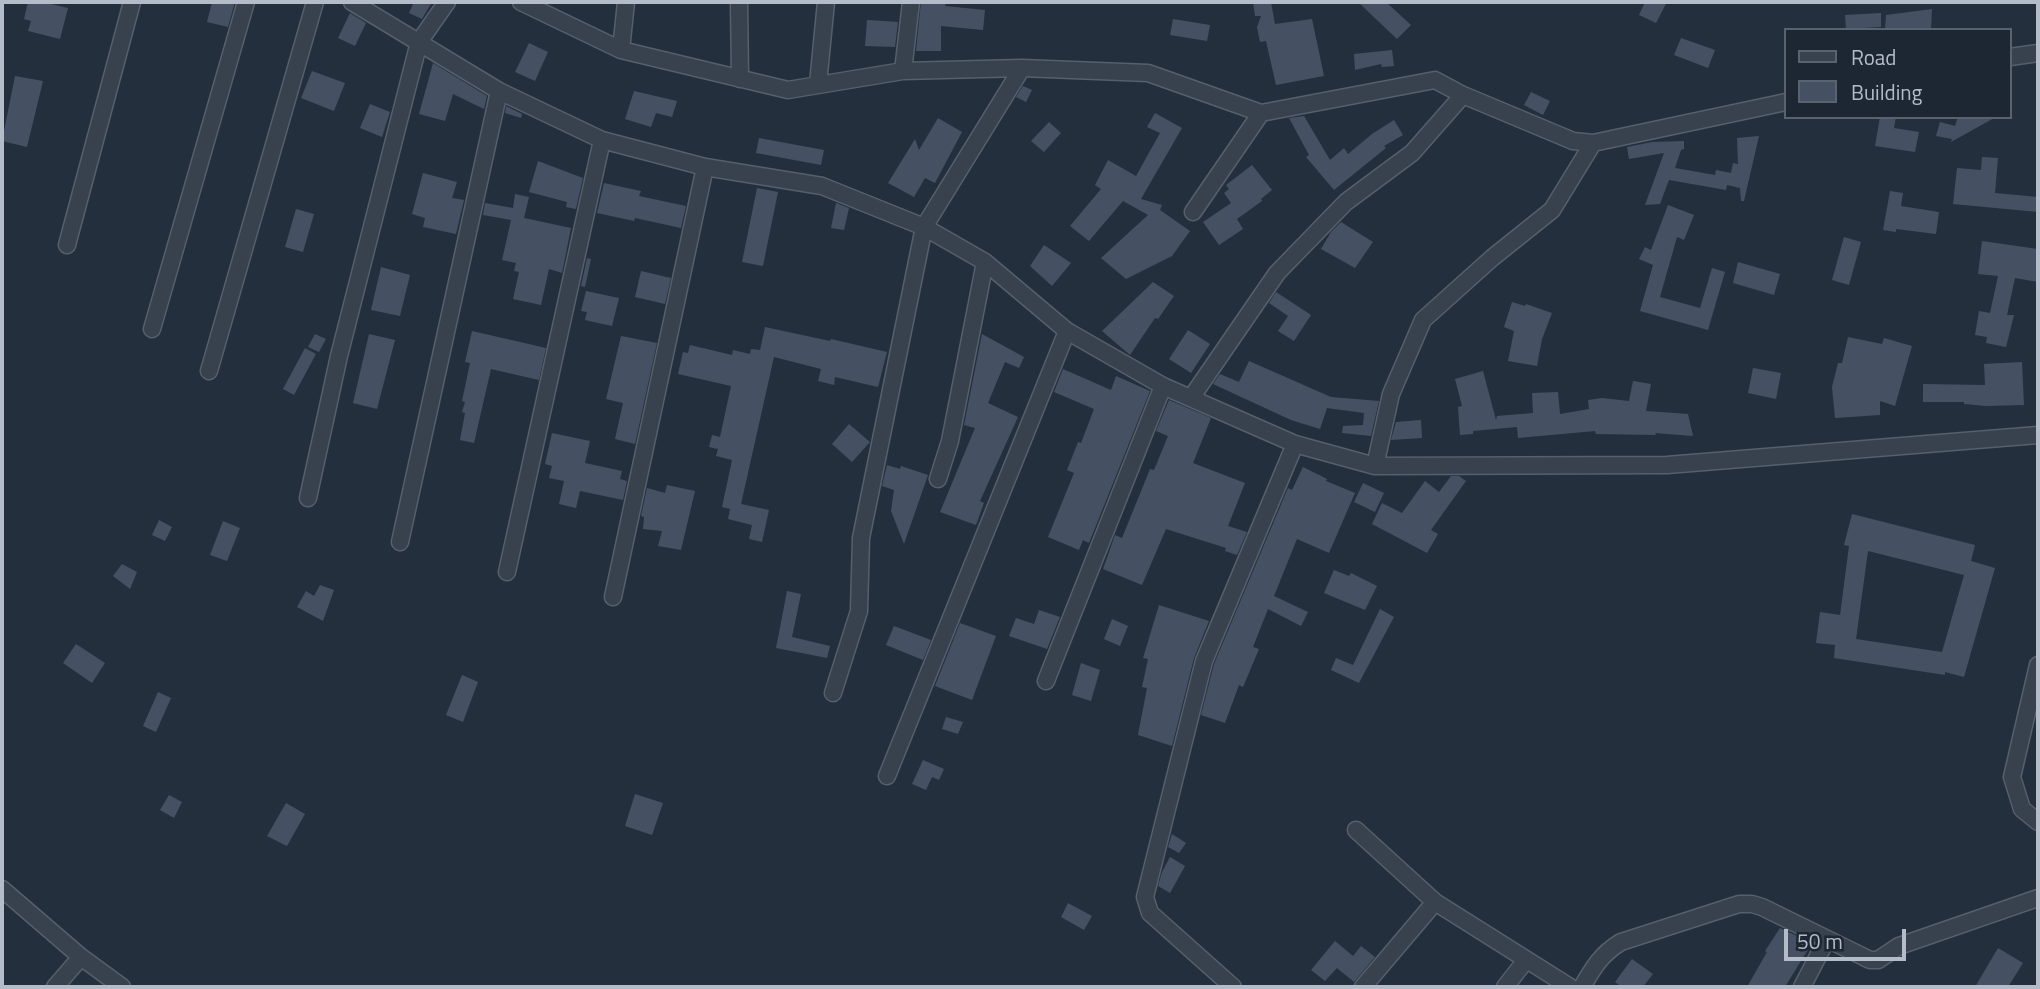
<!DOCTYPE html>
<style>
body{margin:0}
#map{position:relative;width:2040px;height:989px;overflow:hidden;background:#242f3e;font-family:"Titillium Web",sans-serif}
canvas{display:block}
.frame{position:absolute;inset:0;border:4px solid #b4bcc9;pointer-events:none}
.legend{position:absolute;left:1784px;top:28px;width:228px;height:91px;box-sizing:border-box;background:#1d2633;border:2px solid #59626f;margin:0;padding:9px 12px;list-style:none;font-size:21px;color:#b4bcc9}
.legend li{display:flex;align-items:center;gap:14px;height:35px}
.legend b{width:35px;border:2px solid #59626f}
.scale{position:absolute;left:1784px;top:929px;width:122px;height:32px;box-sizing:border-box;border:4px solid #b4bcc9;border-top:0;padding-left:9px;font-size:21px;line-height:24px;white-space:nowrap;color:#b4bcc9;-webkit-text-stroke:5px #1d2633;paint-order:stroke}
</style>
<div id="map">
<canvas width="2040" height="989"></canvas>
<div class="frame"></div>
<ul class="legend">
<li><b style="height:9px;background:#38414e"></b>Road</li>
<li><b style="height:19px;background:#455162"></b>Building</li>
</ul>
<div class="scale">50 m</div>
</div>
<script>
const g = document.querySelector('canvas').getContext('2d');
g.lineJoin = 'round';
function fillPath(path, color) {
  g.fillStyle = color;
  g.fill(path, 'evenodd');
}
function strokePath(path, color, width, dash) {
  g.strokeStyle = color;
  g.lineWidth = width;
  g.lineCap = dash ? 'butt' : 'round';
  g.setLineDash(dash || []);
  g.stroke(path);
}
fillPath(new Path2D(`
 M28 2H43L68 8 60 39 28 31 31 21 24 19Z
 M212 2H235L228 27 207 22Z
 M414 2H432L422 19 409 13Z
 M921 2H935L946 3 945 6 985 10 983 30 941 26V51H916Z
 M1253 2H1271L1275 24 1312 19 1324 76 1276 85 1266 41 1260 42 1257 27 1261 16H1255Z
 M1358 2H1386L1411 25 1397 39Z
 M1645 2H1667L1656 23 1639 15Z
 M1932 9 1931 30H1885L1886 15Z
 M350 13 366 23 355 46 338 38Z
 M1881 13V27L1846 29 1845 15Z
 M1173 19 1210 25 1207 41 1170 35Z
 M867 20 898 22 895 47 865 46Z
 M1681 38 1715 50 1708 68 1674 55Z
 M529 43 548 52 535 81 515 72Z
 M1392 50 1394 66 1382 67 1381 64 1355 70 1354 54Z
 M433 63 487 96 484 109 453 94 445 121 419 114Z
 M312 71 345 83 334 111 301 98Z
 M15 76 43 81 27 147 2 141Z
 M1023 86 1032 90 1026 102 1016 97Z
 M634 91 677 101 672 117 656 113 651 127 625 119Z
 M1531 92 1550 101 1543 115 1524 105Z
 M370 104 390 112 382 137 360 128Z
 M506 106 522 114 521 118 505 113Z
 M1155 113 1182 128 1141 199 1162 205 1160 210 1190 231 1172 256 1126 279 1101 258 1148 215 1123 201 1089 241 1070 226 1101 189 1095 185 1108 160 1136 176 1160 133 1147 127Z
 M1304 116 1330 160 1344 148 1348 154 1372 134 1394 120 1403 135 1384 146 1386 148 1334 190 1306 157 1309 155 1289 118Z
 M1880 117H1896L1894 128 1919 132 1915 152 1875 146Z
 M1958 117H1996L1951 142 1952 139 1936 136 1940 122 1955 126Z
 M938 118 962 132 935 183 925 178 914 197 888 183 915 139 919 150Z
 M1049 122 1061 133 1044 152 1031 141Z
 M1759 136 1744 201H1741L1740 188 1727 185 1726 190 1669 180 1660 204 1645 205 1664 153 1629 159 1627 147 1652 142 1684 141V149L1681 150 1675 168 1715 175 1716 170 1731 173 1733 163 1738 164 1737 138Z
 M759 138 824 150 821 165 756 153Z
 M1982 157 1998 158 1995 193 2038 197V212L1953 204 1957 168 1981 170Z
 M538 161 583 178 576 209 566 207 567 202 529 192Z
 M1252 165 1272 190 1261 199 1262 201 1237 219 1243 229 1219 245 1203 222 1231 203 1224 193 1229 189 1226 185Z
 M423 173 457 182 452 198 464 200 456 234 423 227 425 218 412 214Z
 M604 183 641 191 639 196 686 206 681 228 635 218 634 221 597 213Z
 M757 188 778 192 763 266 742 262Z
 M1890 191 1903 193 1901 206 1939 212 1936 234 1896 229V232L1883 230Z
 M515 194 529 197 524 218 571 228 562 273 549 269 541 305 513 299 519 272 514 271 516 263 502 260 511 220 483 215 485 203 513 208Z
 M836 203 849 208 844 230 831 228Z
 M1668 205 1694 215 1684 240 1677 237 1660 297 1700 308 1712 268 1725 272 1708 330 1640 311 1653 265 1639 259 1645 247 1651 250Z
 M296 209 314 214 303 252 285 247Z
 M1341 222 1373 242 1355 268 1321 249 1331 232Z
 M1844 237 1861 242 1849 285 1832 280Z
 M1982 241 2038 249V282L2015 278 2007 315H2014L2006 347 1986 343 1987 337 1975 335 1979 311 1990 313 1998 276 1978 274Z
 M1044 245 1071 263 1052 286 1030 266Z
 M587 258 591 259 585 287 581 286Z
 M1738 262 1780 274 1774 295 1733 283Z
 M381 267 410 275 400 316 371 310Z
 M641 271 671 278 665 304 635 297Z
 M1153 282 1174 296 1158 319 1155 318 1130 355 1102 331Z
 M586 291 619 298 612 326 585 320 587 312 581 311Z
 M1276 292 1311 315 1294 341 1278 331 1288 316 1269 303Z
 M1512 302 1525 306 1526 304 1552 313 1542 339 1537 366 1508 361 1514 331 1504 327Z
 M765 327 830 341 831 339 887 352 878 387 835 377 834 385 818 381 821 369 774 357 741 504 769 510 762 542 749 539 752 525 728 519 730 509 722 507 732 460 716 456 718 449 709 447 712 435 720 437 731 386 678 374 683 352 688 353 690 345 732 355 733 350 750 354 751 349 760 350Z
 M1188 330 1210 344 1191 373 1169 359Z
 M472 331 546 348 539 380 491 369 474 443 460 440 465 413 462 412 465 402 462 401 470 363 465 362Z
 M315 334 326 339 319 352 308 347Z
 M369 334 395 340 377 409 353 403Z
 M982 334 1024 357 1019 368 1005 362 988 403 1018 417 980 501 984 503 976 525 940 512 975 428 964 425Z
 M621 336 657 343 635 444 615 439 623 403 606 399Z
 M1848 337 1882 344 1884 338 1912 346 1895 406 1880 401V415L1835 418 1832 387 1838 363H1842Z
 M305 348 316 354 294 395 283 389Z
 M1249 361 1331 397 1379 401 1371 436 1342 433 1343 426 1363 425 1364 413 1327 408 1320 429 1291 420 1213 384 1220 374 1239 382Z
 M2022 362 2024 405 1986 406 1964 404V402H1923V384L1985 385 1984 364Z
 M1753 368 1781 373 1776 399 1748 393Z
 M1063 369 1111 390 1116 376 1150 391 1089 543 1083 540 1079 550 1048 537 1074 473 1067 470 1078 442 1081 443 1094 409 1054 392Z
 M1483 371 1496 420 1497 416 1533 413 1532 393 1558 392 1560 414 1589 409 1588 400 1602 398 1629 401 1633 381 1651 384 1646 411 1688 414 1693 436 1655 433 1656 435 1596 434 1595 431 1518 438 1517 427 1473 431V434L1460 435 1458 407 1462 406 1455 379Z
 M1169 400 1211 418 1193 463 1245 483 1228 526 1247 532 1237 555 1225 551 1226 548 1166 529 1142 585 1103 569 1115 535 1122 538 1150 469 1154 470 1168 436 1156 431Z
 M1421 420 1422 438 1391 440 1396 422Z
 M849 424 870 442 852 462 832 444Z
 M552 433 590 441 585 463 622 471 620 479 627 481 623 500 580 491 576 508 559 504 564 481 549 478 552 466 545 464Z
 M887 465 900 469 901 466 928 475 904 544 891 511 894 490 882 486Z
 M1303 467 1327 479 1326 481 1355 493 1329 553 1297 539 1274 596 1308 612 1301 626 1268 609 1253 647 1259 649 1243 687 1239 685 1225 723 1201 715 1214 664 1288 488 1292 490Z
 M1451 476H1459L1466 481 1431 530 1438 534 1427 553 1372 524 1382 503 1402 513 1425 481 1439 492Z
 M1363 483 1384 493 1375 512 1354 502Z
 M667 485 695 491 681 550 658 546 662 531 643 529 644 517 641 516 647 488 665 493Z
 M1852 514 1975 545 1971 561 1995 568 1964 677 1945 672V675L1834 658 1835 645 1816 643 1820 612 1840 615 1849 546 1844 545ZM1868 551 1964 575 1942 652 1856 639Z
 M159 520 172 527 165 541 152 535Z
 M223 521 240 528 227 561 210 555Z
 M122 564 137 572 130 589 113 576Z
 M1334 570 1349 576 1351 573 1377 586 1365 610 1324 593Z
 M320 585 334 590 323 621 297 607 306 591 314 596Z
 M787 591 801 594 792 637 830 646 827 658 776 648Z
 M1159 605 1209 621 1194 658 1172 746 1138 735 1147 688 1142 687 1148 659 1143 658Z
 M1380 609 1394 617 1359 683 1331 670 1336 658 1353 665Z
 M1039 610 1060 617 1047 649 1009 636 1016 618 1034 624Z
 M1112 619 1128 626 1120 646 1104 639Z
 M960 623 996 636 972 700 935 686Z
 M894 626 931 640 923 660 886 645Z
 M76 644 105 663 92 683 63 663Z
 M1081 663 1100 670 1091 701 1072 695Z
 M462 675 478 682 463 722 446 715Z
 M158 692 171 698 156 732 143 726Z
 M946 717 963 722 958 734 942 729Z
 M923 760 944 769 939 780 932 777 926 790 912 784Z
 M635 794 663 803 652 835 625 826Z
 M169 795 182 802 174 818 160 810Z
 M286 803 305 814 287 846 267 836Z
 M1172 834 1186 843 1179 853 1168 847Z
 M1170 857 1185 866 1170 893 1158 886 1162 872Z
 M1068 903 1092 916 1084 930 1061 917Z
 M1780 928 1812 943 1785 987H1747L1767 952 1765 951Z
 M1335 941 1353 956 1361 946 1375 957 1354 982 1337 968 1325 981 1311 970Z
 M1998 948 2023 963 2008 987H1975Z
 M1632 959 1653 974 1643 987H1622L1615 982Z`), '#455162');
const minor = new Path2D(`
 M352 2 499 91 602 140 705 167 822 186 924 227 985 262 1067 331 1163 386 1295 444 1375 466 1667 465 2038 435
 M521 2 621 50 788 90 903 71 1022 68 1148 73 1261 113 1435 80 1463 95 1573 141 1593 143 1786 102
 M739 2 740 79
 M621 50 626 2
 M2010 57 2038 53
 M903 71 911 2
 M818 84 826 2
 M1193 212 1261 113
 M67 245 132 2
 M152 329 246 2
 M209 371 315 2
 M1191 398 1277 273 1346 202 1412 153 1463 95
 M1375 466 1391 394 1423 320 1492 258 1552 210 1593 143
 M938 479 950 441 985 262
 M308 498 339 356 419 42 447 2
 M400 542 499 91
 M507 572 602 140
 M613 597 705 167
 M2038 665 2012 777 2022 809 2038 822
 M1046 681 1163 386
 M833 693 859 611 861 538 924 227 1022 68
 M887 776 1067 331
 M1356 830 1435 902 1570 987
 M2 889 81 957 122 987
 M55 987 81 957
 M1233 987 1150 913 1145 897 1204 661 1295 444
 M1363 987 1435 902
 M1505 987 1526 960
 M1582 987C1593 968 1601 954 1621 942L1739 904H1752L1762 907 1870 960H1878L1899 946 2038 898
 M1802 987 1827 939`);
strokePath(minor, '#565f6c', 19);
strokePath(minor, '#38414e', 16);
</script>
